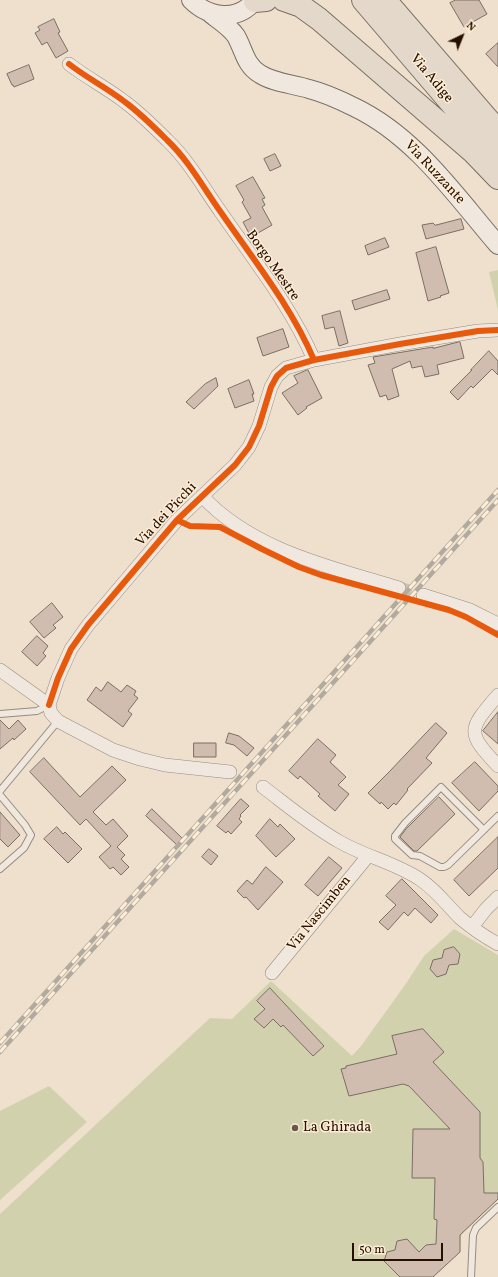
<!DOCTYPE html>
<style>
body{margin:0}
#map{position:relative;width:498px;height:1277px;overflow:hidden;background:#eee0cd;font-family:Vollkorn,serif}
canvas{display:block}
.north{position:absolute;left:442px;top:16px;width:40px;height:40px;-webkit-text-stroke:3px #fdedd5;paint-order:stroke;rotate:43deg;font-size:11px;font-weight:700;line-height:16px;text-align:center;color:#260f00}
.north::after{content:'';display:block;margin:auto;width:14px;height:18px;background:#260f00;clip-path:polygon(50% 0,100% 100%,50% 72%,0 100%)}
.scale{position:absolute;left:352px;top:1243px;width:91px;height:18px;box-sizing:border-box;border:2px solid #260f00;border-top:0;padding-left:5px;font-size:12px;line-height:14px;white-space:nowrap;color:#260f00;-webkit-text-stroke:3px #fdedd5;paint-order:stroke}
</style>
<div id="map">
<canvas width="498" height="1277"></canvas>
<div class="north">N</div>
<div class="scale">50 m</div>
</div>
<script>
const g = document.querySelector('canvas').getContext('2d');
g.lineJoin = 'round';
function fillPath(path, color) {
  g.fillStyle = color;
  g.fill(path, 'evenodd');
}
function strokePath(path, color, width, dash) {
  g.strokeStyle = color;
  g.lineWidth = width;
  g.lineCap = dash ? 'butt' : 'round';
  g.setLineDash(dash || []);
  g.stroke(path);
}
function write(font, color, halo, rows, align = 'center') {
  g.font = font + ' Vollkorn,serif';
  g.lineWidth = 3;
  g.setLineDash([]);
  g.textBaseline = 'middle';
  g.strokeStyle = halo;
  g.fillStyle = color;
  for (const [text, x, y, turn = 0] of rows) {
    g.save();
    g.translate(x, y);
    g.rotate((+turn || 0) * Math.PI / 180);
    g.textAlign = isNaN(turn) ? turn : align;
    if (halo) g.strokeText(text, 0, 0);
    g.fillText(text, 0, 0);
    g.restore();
  }
}
fillPath(new Path2D(`
 M498 270V310L489 272Z
 M454 929 498 955V1199L461 1235 460 1252 433 1277H0V1214L210 1018 232 1019 271 981 352 1056 361 1046 405 985 424 956Z
 M49 1086 87 1122 0 1200V1111Z`), '#d2d1ae');
const building = new Path2D(`
 M456 0H479L487 14 464 27 450 3Z
 M54 19 60 32 58 33 68 51 56 58 47 42 42 45 35 33 40 30 38 27Z
 M498 43V67L486 54Z
 M29 65 34 79 14 87 13 85H12L7 74Z
 M275 154 281 166 270 171 264 159Z
 M253 177 265 198 262 199 265 205 262 207 272 225 251 237 243 222 251 218 242 202 244 200 236 186Z
 M461 219 464 229 426 239 422 225 433 223 435 225Z
 M385 238 389 247 368 255 365 246Z
 M436 247 449 293 440 296 441 297 428 301 416 253Z
 M387 290 390 299 355 310 352 301Z
 M340 311 348 343 339 346 334 327 325 329 322 316Z
 M283 329 289 347 263 356 257 338Z
 M460 342 464 358 437 365 439 374 425 377 422 366 412 368 410 361 392 369 399 396 388 400 386 395 380 397 368 365 375 363 373 357 433 347V348Z
 M489 351 498 361V375L492 369 473 388 471 386 458 400 450 392 472 370H471Z
 M308 370 322 398 306 407 307 408 298 415 282 393 298 383 294 376Z
 M216 378 218 386 194 409 186 402 205 384Z
 M249 380 254 394H252L254 401 235 408 228 389Z
 M52 603 63 617 53 625 56 628 44 638 30 622Z
 M37 636 48 646 43 653 46 656 37 666 22 652Z
 M108 682 121 692 127 685 136 691 134 695 138 698 128 711 132 714 123 727 87 700 96 687 101 691Z
 M498 712V744L483 731Z
 M0 720 9 729 18 720 26 729 14 740 13 738 0 749Z
 M436 723 447 733 426 758 432 763 407 789 408 790 396 805 394 803 388 809 381 802 380 804 368 793 389 772Z
 M229 733 239 736 254 748 247 756 234 745 226 743Z
 M318 739 336 755 330 762 346 777 338 785 349 794 335 811 318 796 320 794 300 776 298 779 289 771Z
 M194 743H216V757H194Z
 M44 758 80 797 112 766 126 780 93 812 106 825 113 819 128 836 117 847 125 855 121 859 129 867 121 875 113 867 110 869 99 857 111 846 86 819 80 825 30 772Z
 M475 762 498 786V791L479 811 452 783Z
 M439 797 455 814 417 851H414L400 837 406 829Z
 M241 799 249 806 240 815 241 816 239 819 242 822 231 834 228 831 226 833 217 826Z
 M152 809 183 839 177 845 146 816Z
 M0 812 20 835 8 847 0 839Z
 M270 819 278 827 280 824 295 839 276 857 256 836Z
 M57 827 63 834 65 832 82 849 68 863 44 839Z
 M498 837V868L469 896 454 880Z
 M209 849 218 856 211 865 202 857Z
 M329 857 342 868 318 896 305 885Z
 M266 867 283 882 258 910 246 897 244 898 237 891 247 880 252 884Z
 M402 879 438 915 431 923 415 908 408 916 404 912 388 930 379 922 396 905 386 896Z
 M454 947 460 954 458 964 449 965 446 974 437 977 430 969 433 960 442 958 444 950Z
 M270 988 324 1046 313 1056 283 1025 281 1027 273 1019 264 1028 254 1019 265 1009 257 1001Z
 M423 1029 444 1052 433 1062 480 1112V1158L483 1162 484 1193H498V1199L460 1235V1252L433 1277H400L384 1261 387 1252 395 1250 397 1241 407 1239 419 1252 426 1245 436 1244 437 1220 434 1219 435 1178H412L413 1129H450L409 1086 403 1084 349 1096 341 1069 346 1068V1066L397 1054 392 1036Z`);
fillPath(building, '#d1bdb0');
strokePath(building, '#796f63', 1);
strokePath(new Path2D(`
 M399 588 423 595`), '#d0c1ae', 13, [13, 6]);
const lane = new Path2D(`
 M0 714 37 711 49 705
 M0 791 58 721
 M0 795 25 825 31 835 24 848 0 869
 M484 830 441 787 405 823 395 836V839L412 855 420 856 440 867H444L448 865 498 816
 M471 1277 473 1235 476 1228 498 1207`);
const street = new Path2D(`
 M69 64C87 78 107 88 125 102 140 113 154 127 167 140 189 161 203 187 220 211 253 259 291 306 314 360
 M202 496C252 550 330 567 399 588
 M423 595 470 610 498 624
 M0 670 49 705 51 713 58 721 113 750 140 759 165 765 230 772
 M498 695C468 730 466 732 498 766
 M49 705 58 678 71 649 88 625 177 520 235 465 249 447 259 426 271 387 277 376 286 368 314 360 400 344 478 331 498 330
 M263 787C288 806 313 827 340 842 366 857 396 863 421 880 436 890 447 905 460 918 472 928 485 937 498 944
 M472 927 486 909 498 897
 M272 973 368 856`);
const secondary = new Path2D(`
 M191 0C209 18 238 22 255 0
 M211 14C220 21 230 27 236 36 244 50 245 65 260 74 274 83 293 84 309 89 325 93 340 100 354 107 415 136 455 195 498 245`);
const highway = new Path2D(`
 M284 0 301 6 319 19 473 152 498 178
 M363 0 498 158
 M385 0 498 131
 M255 1 266 0`);
strokePath(lane, '#968b7e', 8);
strokePath(street, '#968b7e', 14);
strokePath(secondary, '#796f63', 20);
strokePath(highway, '#796f63', 24);
strokePath(lane, '#f0e8df', 6);
strokePath(street, '#f0e8df', 13);
strokePath(secondary, '#f0e8df', 18);
strokePath(highway, '#e3d8ca', 22);
const rail = new Path2D(`
 M0 1043 498 490
 M0 1052 498 500`);
strokePath(rail, '#b2a99f', 4.5);
strokePath(rail, '#fdedd5', 3, [9]);
strokePath(new Path2D(`
 M69 64C87 78 107 88 125 102 140 113 154 127 167 140 189 161 203 187 220 211 253 259 291 306 314 360
 M177 520 190 526 220 527 262 549 299 567 321 575 449 610 466 617 498 635
 M49 705 58 678 71 649 88 625 177 520 235 465 249 447 259 426 271 387 277 376 286 368 314 360 400 344 478 331 498 330`), '#e8590c', 6);
for (const [x, y, r, color] of [
 [295,1128,4,"#6c5848"]
]) {
  const dot = new Path2D();
  dot.arc(x, y, r, 0, 2 * Math.PI);
  g.fillStyle = color;
  g.fill(dot);
  strokePath(dot, '#fdedd5', 1.5);
}
write('14px', '#260f00', '#fdedd5', [
 ["Via Adige",431,79,50],
 ["Via Ruzzante",434,173,47],
 ["Borgo Mestre",272,266,55],
 ["Via dei Picchi",167,515,-47],
 ["Via Nascimben",320,914,-51]
]);
write('14px', '#260f00', '#fdedd5', [
 ["La Ghirada",303,1128]
], 'left');
</script>
